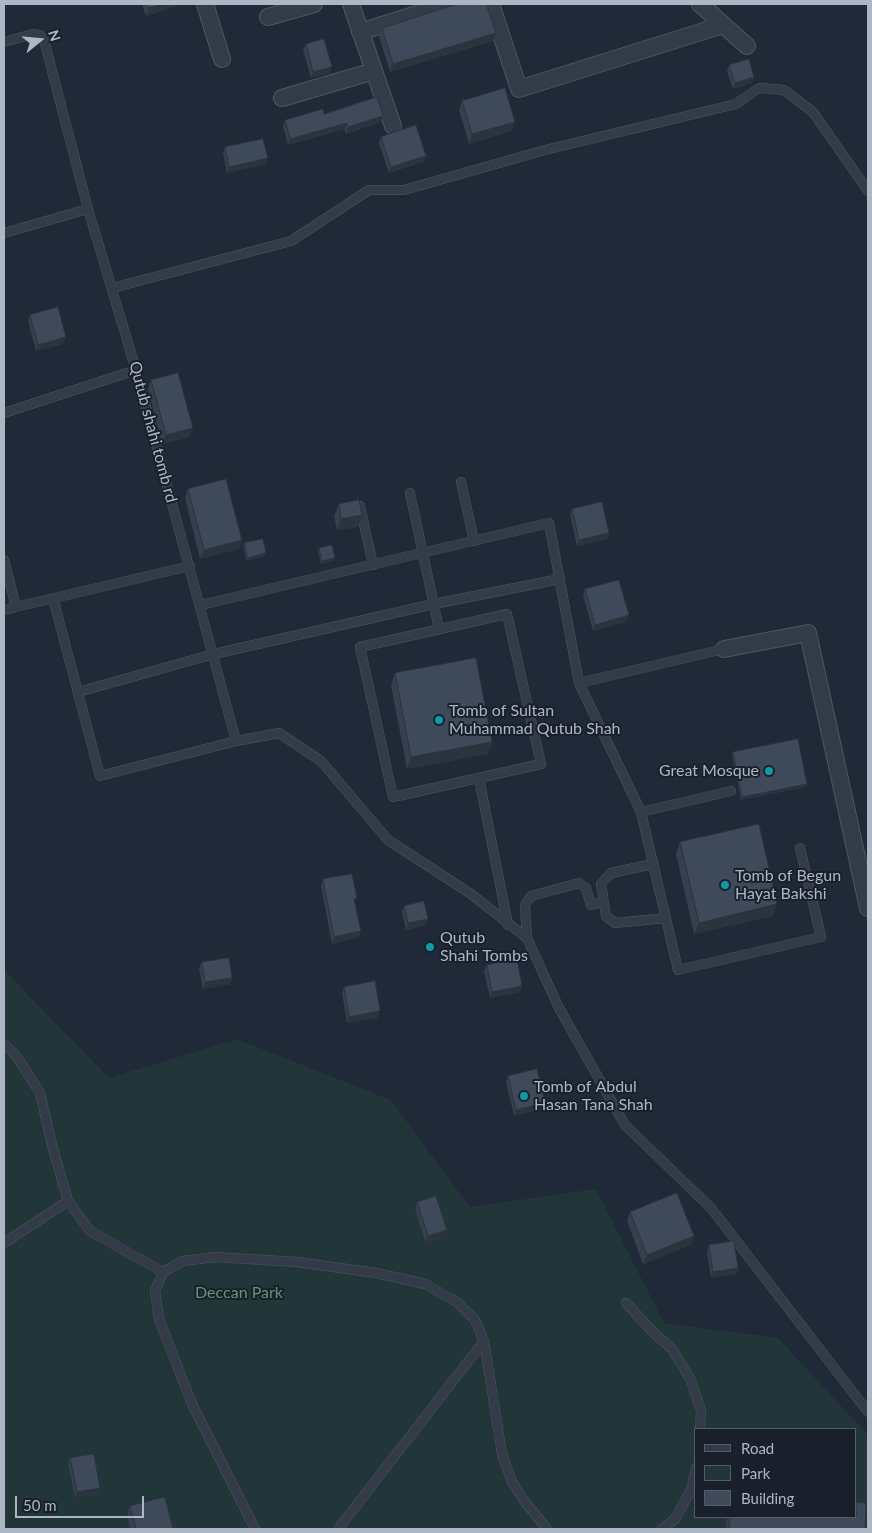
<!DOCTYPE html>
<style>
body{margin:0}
#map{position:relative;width:872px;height:1533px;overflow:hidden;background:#202937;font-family:Lato,sans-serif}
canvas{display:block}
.frame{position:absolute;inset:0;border:5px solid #adb6c5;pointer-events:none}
.legend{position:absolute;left:694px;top:1428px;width:162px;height:90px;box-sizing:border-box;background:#19202c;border:1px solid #545c69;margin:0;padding:6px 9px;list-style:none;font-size:15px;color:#adb6c5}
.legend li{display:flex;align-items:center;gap:10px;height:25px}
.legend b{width:25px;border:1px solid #545c69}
.north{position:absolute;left:15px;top:15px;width:50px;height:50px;-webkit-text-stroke:4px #19202c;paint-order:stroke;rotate:73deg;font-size:14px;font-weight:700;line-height:20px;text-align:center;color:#adb6c5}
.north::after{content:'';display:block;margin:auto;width:18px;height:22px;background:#adb6c5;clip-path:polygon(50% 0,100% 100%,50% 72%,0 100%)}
.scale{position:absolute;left:15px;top:1496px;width:129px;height:22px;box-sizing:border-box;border:2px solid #adb6c5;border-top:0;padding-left:6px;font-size:15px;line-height:18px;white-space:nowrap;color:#adb6c5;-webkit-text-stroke:4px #19202c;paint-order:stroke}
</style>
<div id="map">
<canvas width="872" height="1533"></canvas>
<div class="frame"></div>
<ul class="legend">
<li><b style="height:6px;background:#333b48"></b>Road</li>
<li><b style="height:14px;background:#223538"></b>Park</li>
<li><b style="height:14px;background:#3e495a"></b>Building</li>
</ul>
<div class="north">N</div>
<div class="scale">50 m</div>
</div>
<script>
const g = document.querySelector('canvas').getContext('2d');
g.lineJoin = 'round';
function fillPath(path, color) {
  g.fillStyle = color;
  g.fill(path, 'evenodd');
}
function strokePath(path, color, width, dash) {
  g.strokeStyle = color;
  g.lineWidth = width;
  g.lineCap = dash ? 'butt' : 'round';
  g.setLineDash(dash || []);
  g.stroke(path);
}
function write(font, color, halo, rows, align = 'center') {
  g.font = font + ' Lato,sans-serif';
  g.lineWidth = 4;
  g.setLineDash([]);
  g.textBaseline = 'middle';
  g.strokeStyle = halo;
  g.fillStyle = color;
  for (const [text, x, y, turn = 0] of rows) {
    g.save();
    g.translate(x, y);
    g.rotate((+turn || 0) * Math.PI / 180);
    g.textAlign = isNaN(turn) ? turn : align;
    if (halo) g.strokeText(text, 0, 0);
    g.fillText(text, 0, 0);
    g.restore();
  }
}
fillPath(new Path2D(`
 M4 970 109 1078 237 1039 391 1100 470 1207 596 1189 664 1323 778 1338 868 1435V1529H4ZM696 1429H856V1517H696Z`), '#223538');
const lane = new Path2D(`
 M4 42 33 34 40 35 44 40 88 209
 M4 233 88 209 136 370 236 741 279 733 321 761 388 840 471 894 527 938 559 1008 625 1125 711 1208 868 1412
 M112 288 291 241 369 190H404L545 150 736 104 759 88 784 90 813 112 868 191
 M4 413 136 370
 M461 482 474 541
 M410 493 439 629
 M360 506 373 565
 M4 560 16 607 190 566
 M53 598 100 776 236 741
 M201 605 549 523 579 683 724 649
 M4 610 16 607
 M507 614 541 764 393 797 360 647Z
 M579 683 641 812 731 791
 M78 692 214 654 434 604 560 579
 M479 778 508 925
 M641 812 678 970 821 937 800 848
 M653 864 611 873 601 884 606 916 615 923 666 918
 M527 938 525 905 531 896 579 883 586 888 591 905 603 902
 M4 1044 17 1057 40 1093 53 1149 68 1201 90 1231 163 1272
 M4 1243 68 1201
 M626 1303 654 1333 672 1349 691 1380 701 1411 700 1429
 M255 1529 192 1404 159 1319 155 1291 163 1272 183 1261 215 1257 297 1262 376 1273 425 1284 457 1302 475 1320 484 1341 502 1454 512 1482 525 1502 547 1529
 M338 1529 484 1341
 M662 1529 675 1519 691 1490 696 1468`);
const street = new Path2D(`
 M205 4 222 59
 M351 4 393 126
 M491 4 519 89 723 25
 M700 4 747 46
 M268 17 314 4
 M360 32 448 4
 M282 98 374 71
 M724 649 808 633 868 908`);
strokePath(lane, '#4e5663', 10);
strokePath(street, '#4e5663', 18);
strokePath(lane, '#333b48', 9);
strokePath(street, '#333b48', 16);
fillPath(new Path2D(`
 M142 4H183L146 16Z
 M382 28 496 33 493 41 390 72 379 36Z
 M306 44 330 73 311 78 303 50Z
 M729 65 752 83 733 89 727 71Z
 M462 101 515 122 511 131 469 144 459 110Z
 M324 114 381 122 346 134 344 129 288 145 283 126 285 120Z
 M381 137 423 162 389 173 379 143Z
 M225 147 266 164 227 173 223 153Z
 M30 315 63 344 36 351 28 321Z
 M151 380 189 437 162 444 148 389Z
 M188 489 242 540 239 549 200 559 185 498Z
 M339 504 362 515 358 527 337 530 334 516Z
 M572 509 609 533 607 539 577 546 570 515Z
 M244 543 266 553 265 556 247 561 243 546Z
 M319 548 334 561 321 564 318 551Z
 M585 589 626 622 593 631 583 595Z
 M395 673 492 742 488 754 407 769 391 685Z
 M733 752 806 787 741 800 732 755Z
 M680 842 773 916 694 934 676 854Z
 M323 879 355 904 359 937 332 944 321 886Z
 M404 906 428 919 426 925 406 930 402 912Z
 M202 962 232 978 230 984 203 989 199 968Z
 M487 965 522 986 520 992 490 998 484 971Z
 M344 987 378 1018 347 1023 342 993Z
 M508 1076 543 1109 514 1116 506 1082Z
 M417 1202 444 1237 425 1242 415 1208Z
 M630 1212 691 1245 643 1264 627 1221Z
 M709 1245 738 1268 736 1274 711 1278 707 1251Z
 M70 1458 100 1488 98 1494 75 1498 68 1464Z
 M130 1506 173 1529H130L127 1515Z
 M727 1517H856L865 1529H726Z`), '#353f4d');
fillPath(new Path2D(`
 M163 4H183L146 16 149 8Z
 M496 33 493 41 390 72 393 64Z
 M332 67 330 73 311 78 313 72Z
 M754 77 752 83 733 89 735 83Z
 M383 116 381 122 346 134 348 127Z
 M515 122 511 131 469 144 472 134Z
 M347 123 344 129 288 145 290 139Z
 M426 156 423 162 389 173 391 167Z
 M268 158 266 164 227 173 229 167Z
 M66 337 63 344 36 351 38 345Z
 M193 428 189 437 162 444 166 435Z
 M362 515 358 527 337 530 341 519Z
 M609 533 607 539 577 546 579 540Z
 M242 540 239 549 200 559 204 550Z
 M266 553 265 556 247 561 248 558Z
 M335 558 334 561 321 564 322 561Z
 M629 615 626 622 593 631 595 625Z
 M492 742 488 754 407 769 411 757Z
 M807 784 806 787 741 800 742 797Z
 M777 904 773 916 694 934 699 923Z
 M428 919 426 925 406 930 408 923Z
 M361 931 359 937 332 944 334 937Z
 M232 978 230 984 203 989 205 982Z
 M522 986 520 992 490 998 492 992Z
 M380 1011 378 1018 347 1023 349 1017Z
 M545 1103 543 1109 514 1116 516 1110Z
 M447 1230 444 1237 425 1242 428 1236Z
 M694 1236 691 1245 643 1264 647 1255Z
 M738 1268 736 1274 711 1278 713 1272Z
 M100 1488 98 1494 75 1498 77 1492Z`), '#2b333f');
const building = new Path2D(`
 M147 4H163L149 8Z
 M456 4H486L496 33 393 64 382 28 454 5Z
 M324 39 332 67 313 72 306 44Z
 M749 59 754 77 735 83 729 65Z
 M505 88 515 122 472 134 462 101Z
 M377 97 383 116 348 127 347 123 290 139 285 120 323 109 324 114Z
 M416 125 426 156 391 167 381 137Z
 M263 139 268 158 229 167 225 147Z
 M58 307 66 337 38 345 30 315Z
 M178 373 193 428 166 435 151 380Z
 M226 479 242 540 204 550 188 489Z
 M359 500 362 515 341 519 339 504Z
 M602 502 609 533 579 540 572 509Z
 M263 539 266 553 248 558 244 543Z
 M332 545 335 558 322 561 319 548Z
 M619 580 629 615 595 625 585 589Z
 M476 658 492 742 411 757 395 673Z
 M798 739 807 784 742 797 733 752Z
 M759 824 777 904 699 923 680 842Z
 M352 874 357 898 354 899 361 931 334 937 323 879Z
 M424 901 428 919 408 923 404 906Z
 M229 958 232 978 205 982 202 962Z
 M517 959 522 986 492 992 487 965Z
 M375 981 380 1011 349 1017 344 987Z
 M537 1069 545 1103 516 1110 508 1076Z
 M677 1193 694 1236 647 1255 630 1212Z
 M436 1196 447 1230 428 1236 417 1202Z
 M734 1241 738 1268 713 1272 709 1245Z
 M94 1454 100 1488 77 1492 70 1458Z
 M165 1497 173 1529H136L130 1506Z
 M856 1502 866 1503 865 1529H729L730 1517H856Z`);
fillPath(building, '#3e495a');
strokePath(building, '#2b333f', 1);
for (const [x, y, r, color] of [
 [439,720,5,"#0f9aa8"],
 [769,771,5,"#0f9aa8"],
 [725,885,5,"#0f9aa8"],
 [430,947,5,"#0f9aa8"],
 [524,1096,5,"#0f9aa8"]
]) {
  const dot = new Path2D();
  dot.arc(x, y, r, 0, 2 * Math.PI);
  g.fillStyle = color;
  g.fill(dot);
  strokePath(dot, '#19202c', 2);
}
write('16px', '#adb6c5', '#19202c', [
 ["Qutub shahi tomb rd",153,432,75]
]);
write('16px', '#adb6c5', '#19202c', [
 ["Tomb of Sultan",449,711],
 ["Muhammad Qutub Shah",449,729],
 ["Great Mosque",759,771,"right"],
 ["Tomb of Begun",735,876],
 ["Hayat Bakshi",735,894],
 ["Qutub",440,938],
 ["Shahi Tombs",440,956],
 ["Tomb of Abdul",534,1087],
 ["Hasan Tana Shah",534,1105]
], 'left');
write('16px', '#659571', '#19202c', [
 ["Deccan Park",239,1293]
]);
</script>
